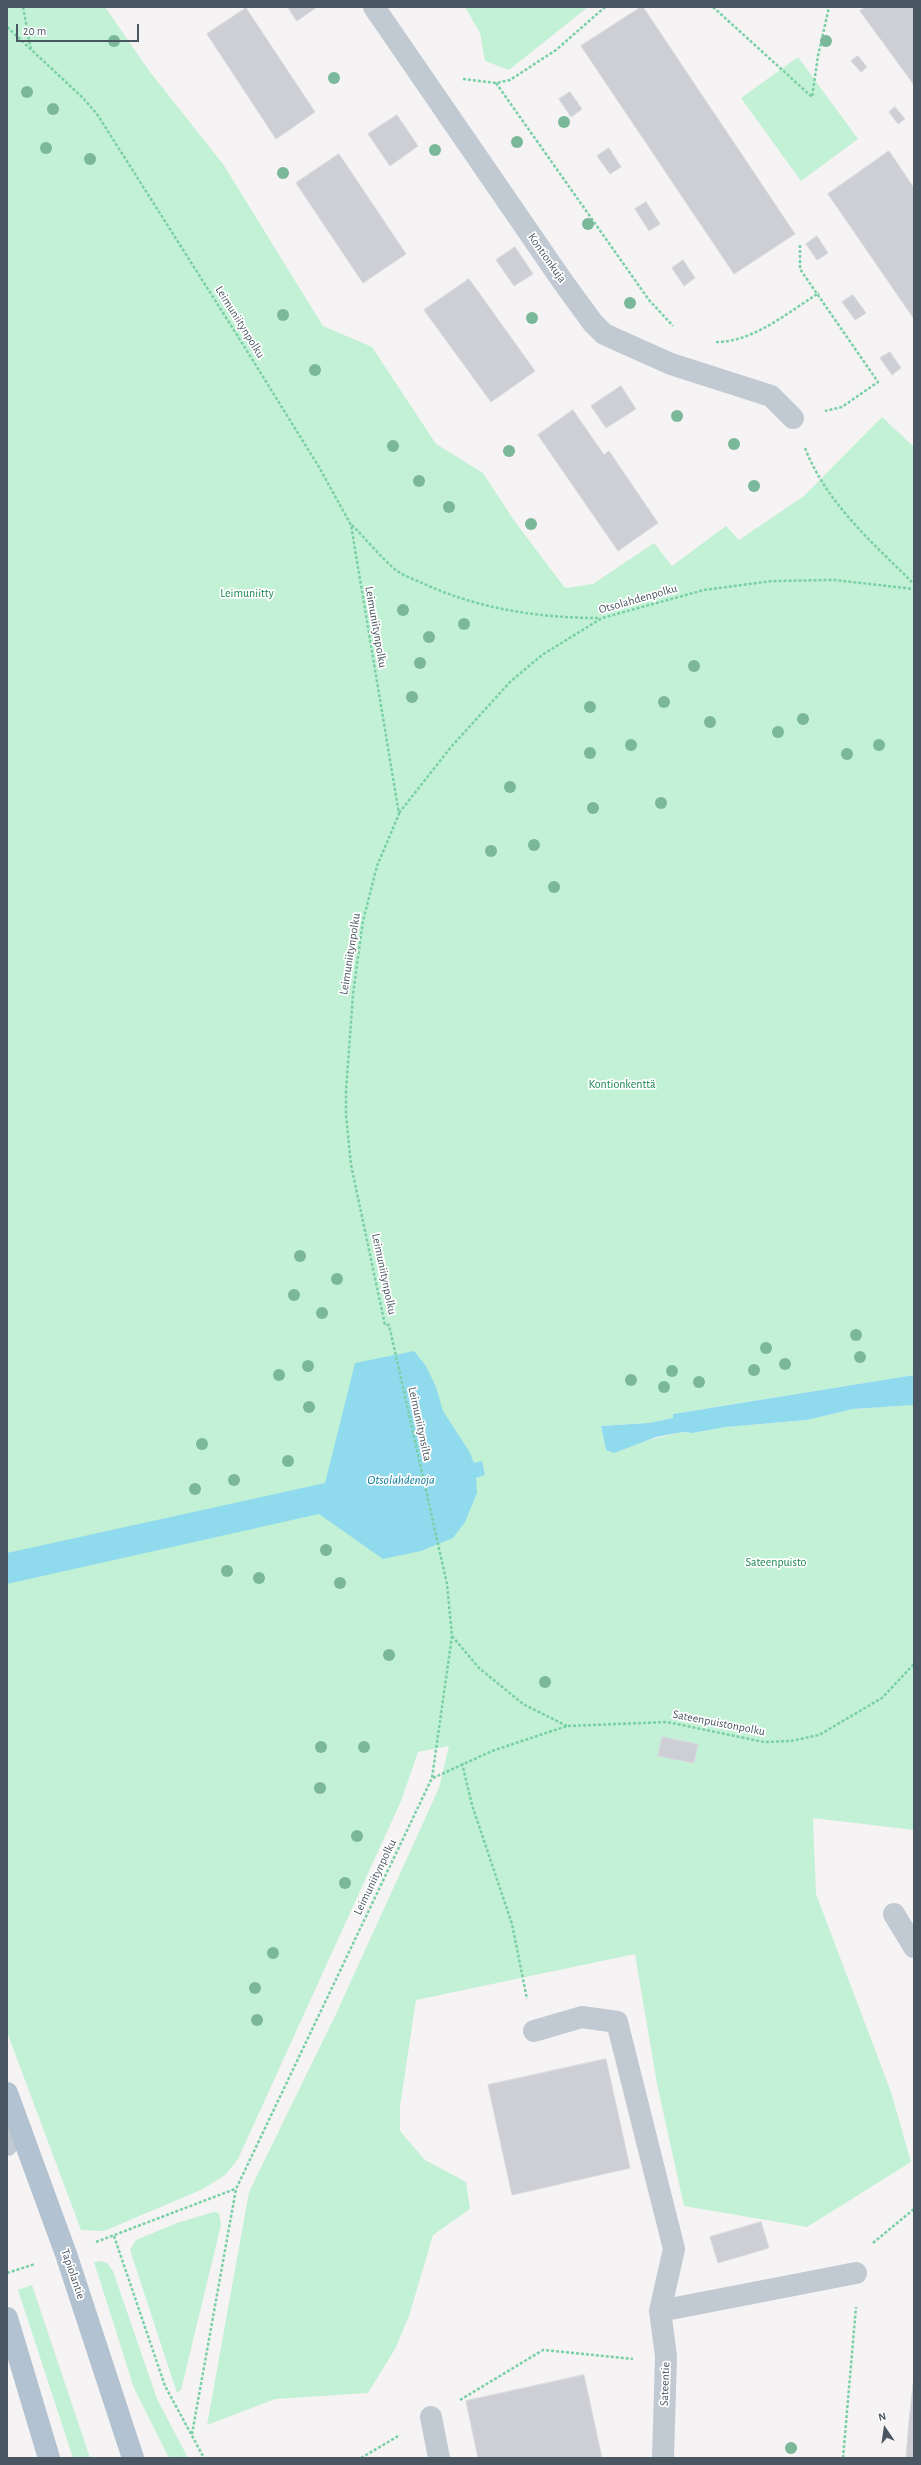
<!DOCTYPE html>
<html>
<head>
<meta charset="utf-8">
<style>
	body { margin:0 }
	#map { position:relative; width:921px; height:2465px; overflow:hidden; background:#f5f3f3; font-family:"Alegreya Sans",sans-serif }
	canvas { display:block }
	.frame { position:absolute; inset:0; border:8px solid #4a5661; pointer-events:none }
	.north { position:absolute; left:865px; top:2409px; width:40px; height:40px; -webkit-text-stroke:3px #fff; paint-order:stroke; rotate:347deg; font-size:11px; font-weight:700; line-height:16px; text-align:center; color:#4a5661 }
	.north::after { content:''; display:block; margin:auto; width:14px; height:18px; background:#4a5661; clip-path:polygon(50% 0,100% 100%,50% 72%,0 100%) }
	.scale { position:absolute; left:16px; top:24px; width:123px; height:18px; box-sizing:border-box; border:2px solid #4a5661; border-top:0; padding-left:5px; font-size:12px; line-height:14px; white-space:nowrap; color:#4a5661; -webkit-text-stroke:3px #fff; paint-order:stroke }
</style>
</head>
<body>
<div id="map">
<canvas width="921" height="2465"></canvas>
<div class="frame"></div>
<div class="north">N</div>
<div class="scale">20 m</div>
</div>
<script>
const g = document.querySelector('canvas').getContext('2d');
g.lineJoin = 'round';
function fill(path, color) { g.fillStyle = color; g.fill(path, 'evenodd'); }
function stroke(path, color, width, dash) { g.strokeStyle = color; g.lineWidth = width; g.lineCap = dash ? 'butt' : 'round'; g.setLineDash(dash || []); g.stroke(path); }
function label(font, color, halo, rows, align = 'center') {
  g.font = font + ' "Alegreya Sans",sans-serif'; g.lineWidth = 3.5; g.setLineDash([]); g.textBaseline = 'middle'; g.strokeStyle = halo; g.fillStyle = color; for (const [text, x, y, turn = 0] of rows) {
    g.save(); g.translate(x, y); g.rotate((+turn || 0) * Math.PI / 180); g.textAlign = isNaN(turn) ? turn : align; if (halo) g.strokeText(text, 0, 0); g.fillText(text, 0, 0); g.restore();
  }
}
const green = new Path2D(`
	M7,7H105L150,72L223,164L323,326L372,347L436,444L483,473L513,519L565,588L593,584L654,543L672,566L726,526L739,540L804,496L882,417L914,447V1375L673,1414V1418L648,1423L601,1426L606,1450L683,1432L692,1433L726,1427L807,1420L853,1409L914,1405V1830L813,1818L816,1894L891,2092L911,2162L807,2227L684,2206L657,2084L635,1954L416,2000L400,2106V2131L425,2160L466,2182L470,2209L433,2235L409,2316L395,2349L368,2393L275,2399L207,2425L249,2192L335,2016L439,1788L449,1746L418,1752L401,1801L238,2159L225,2175L203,2189L104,2231L81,2230L7,2032Z
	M465,7H588L509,70L485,61L480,33Z
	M798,57L858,139L801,181L741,98Z
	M214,2212L219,2213L221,2225L181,2390L177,2393L130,2250L136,2240L177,2223Z
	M100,2261L107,2263L113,2271L157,2399L188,2458H169L134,2388L94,2262Z
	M32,2285L90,2458H73L18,2290Z`);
const water = new Path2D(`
	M414,1351L426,1366L436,1387L443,1411L469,1451L474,1463L482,1461L485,1475L476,1478L477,1493L465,1522L453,1538L421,1551L383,1559L319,1514L7,1584V1553L325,1483L355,1363Z
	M914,1375V1405L853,1409L807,1420L726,1427L692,1433L683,1432L656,1437L614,1453L606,1450L601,1426L648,1423L673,1418V1414Z`);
const building = new Path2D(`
	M288,7H317L297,21Z
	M641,7H643L795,234L734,274L581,46Z
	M866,7H914V85L860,11Z
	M246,8L315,112L276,139L207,34Z
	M858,56L867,67L861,72L851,61Z
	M570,92L582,109L571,117L559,99Z
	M895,107L905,119L898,124L889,112Z
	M397,115L418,146L390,166L368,134Z
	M609,148L621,167L610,174L597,156Z
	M889,151L914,188V319L828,194Z
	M339,154L406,254L363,283L296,183Z
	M646,202L660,224L649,231L635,209Z
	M817,236L828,253L817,260L806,244Z
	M515,247L533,274L514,286L496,260Z
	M683,260L695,278L684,286L672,268Z
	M469,279L535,371L491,402L424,310Z
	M853,295L866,313L855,320L842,302Z
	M890,352L901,368L892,375L880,358Z
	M621,386L636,409L606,428L591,406Z
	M573,410L604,455L609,451L658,523L618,551L538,435Z
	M662,1737L698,1744L694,1763L658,1756Z
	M606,2059L630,2168L512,2195L488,2085Z
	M761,2222L769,2248L718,2263L710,2237Z
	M584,2375L602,2458H478L466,2401Z
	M914,2376V2458H906L909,2421Z`);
const path = new Path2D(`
	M23,7L31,50
	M713,7L812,97L818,56L829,7
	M7,27L83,98L97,114L232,327L319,467L351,525L399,814L377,866L363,921L353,994L346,1091V1115L351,1165L385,1325H389L447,1584L452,1636L432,1778L236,2189L192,2434
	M463,79L496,83L510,80L556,50L605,7
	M496,83L649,300L673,326
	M800,245V269L878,382L842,407L825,411
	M716,342C754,342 788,312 819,293
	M805,448C827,504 873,543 914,584
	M352,525C367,540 381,558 397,571C404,576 414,579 422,583C478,609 539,618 600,618
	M399,813L451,747L510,682L542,655L602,618L704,590L772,581L834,580L914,589
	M452,1636L479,1668L523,1704L567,1726
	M462,1763L472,1805L512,1924L527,1999
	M433,1778L492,1751L567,1726L667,1722L764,1742L791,1741L819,1735L882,1698L914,1664
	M114,2236L165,2386L204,2458
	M96,2242L235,2189
	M873,2243L914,2209
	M7,2273L35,2264
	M460,2400L543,2350L633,2359
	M361,2458L400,2435
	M843,2458L856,2307`);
const minor = new Path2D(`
	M374,7L563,282L593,323L604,334L671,364L771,396L793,418
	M894,1914L914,1947
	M534,2031L582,2017L617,2022L674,2249L660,2311L666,2356L663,2458
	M7,2145L21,2131
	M660,2311L856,2273
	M431,2417L439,2458`);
const major = new Path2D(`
	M7,2093L66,2254L133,2458
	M7,2318L49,2458`);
const trees = [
	[114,41],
	[826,41],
	[334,78],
	[27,92],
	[53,109],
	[564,122],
	[517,142],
	[46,148],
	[435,150],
	[90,159],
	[283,173],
	[588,224],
	[630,303],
	[283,315],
	[532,318],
	[315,370],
	[677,416],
	[734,444],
	[393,446],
	[509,451],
	[419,481],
	[754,486],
	[449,507],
	[531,524],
	[403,610],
	[464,624],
	[429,637],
	[420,663],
	[694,666],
	[412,697],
	[664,702],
	[590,707],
	[803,719],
	[710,722],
	[778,732],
	[631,745],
	[879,745],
	[590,753],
	[847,754],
	[510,787],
	[661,803],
	[593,808],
	[534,845],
	[491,851],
	[554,887],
	[300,1256],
	[337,1279],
	[294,1295],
	[322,1313],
	[856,1335],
	[766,1348],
	[860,1357],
	[785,1364],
	[308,1366],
	[754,1370],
	[672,1371],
	[279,1375],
	[631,1380],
	[699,1382],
	[664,1387],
	[309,1407],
	[202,1444],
	[288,1461],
	[234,1480],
	[195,1489],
	[326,1550],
	[227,1571],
	[259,1578],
	[340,1583],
	[389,1655],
	[545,1682],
	[321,1747],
	[364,1747],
	[320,1788],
	[357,1836],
	[345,1883],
	[273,1953],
	[255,1988],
	[257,2020],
	[791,2448]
];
const streetNames = [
	["Kontionkuja",547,258,55],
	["Leimuniitynpolku",240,322,58],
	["Otsolahdenpolku",638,599,-16],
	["Leimuniitynpolku",376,627,80],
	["Leimuniitynpolku",350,954,-81],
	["Leimuniitynpolku",384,1274,78],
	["Leimuniitynsilta",420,1424,78],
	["Sateenpuistonpolku",719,1723,11],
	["Leimuniitynpolku",375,1877,-64],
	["Tapiolantie",73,2274,71],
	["Sateentie",665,2384,-88]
];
const parkNames = [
	["Leimuniitty",247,593],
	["Kontionkenttä",622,1084],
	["Sateenpuisto",776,1562]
];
const waterNames = [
	["Otsolahdenoja",401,1480]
];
fill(green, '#c3f1d5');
fill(water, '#90daee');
fill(building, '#cdcfd5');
stroke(building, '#d7d9de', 1);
stroke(path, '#7ad0a6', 2.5, [3, 2]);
stroke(minor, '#c1cad2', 22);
stroke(major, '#b3c2d1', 22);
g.fillStyle = '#7bb799';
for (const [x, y] of trees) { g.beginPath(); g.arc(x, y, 6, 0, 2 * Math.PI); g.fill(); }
label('12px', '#4a5661', '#fff', streetNames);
label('12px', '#17864f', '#fff', parkNames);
label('italic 13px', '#0c7c9b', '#fff', waterNames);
</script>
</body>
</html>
